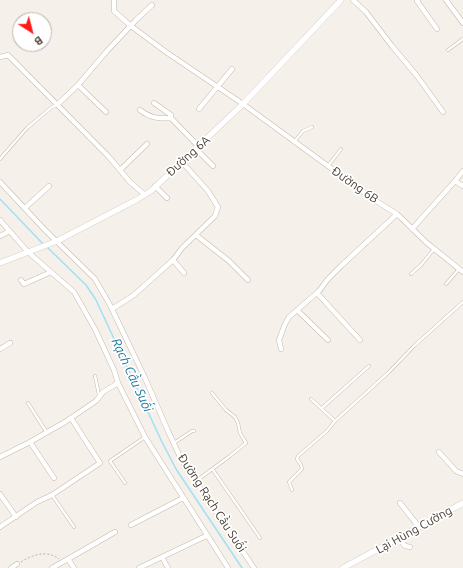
<!DOCTYPE html>
<html>
<head>
<meta charset="utf-8">
<style>
	body { margin:0 }
	#map { position:relative; width:463px; height:568px; overflow:hidden; background:#f5f0e9; font-family:Ubuntu,sans-serif }
	canvas { display:block }
	.north { position:absolute; left:12px; top:12px; width:40px; height:40px; box-sizing:border-box; background:#fff; border:1px solid #b7b3af; border-radius:50%; rotate:144deg; font-size:11px; font-weight:700; line-height:16px; text-align:center; color:#4a4036 }
	.north::after { content:''; display:block; margin:auto; width:14px; height:18px; background:#ff1a16; clip-path:polygon(50% 0,100% 100%,50% 72%,0 100%) }
</style>
</head>
<body>
<div id="map">
<canvas width="463" height="568"></canvas>
<div class="north">B</div>
</div>
<script>
const g = document.querySelector('canvas').getContext('2d');
g.lineJoin = 'round';
function stroke(path, color, width, dash) { g.strokeStyle = color; g.lineWidth = width; g.lineCap = dash ? 'butt' : 'round'; g.setLineDash(dash || []); g.stroke(path); }
function label(font, color, halo, rows, align = 'center') {
  g.font = font + ' Ubuntu,sans-serif'; g.lineWidth = 3.5; g.setLineDash([]); g.textBaseline = 'middle'; g.strokeStyle = halo; g.fillStyle = color; for (const [text, x, y, turn = 0] of rows) {
    g.save(); g.translate(x, y); g.rotate((+turn || 0) * Math.PI / 180); g.textAlign = isNaN(turn) ? turn : align; if (halo) g.strokeText(text, 0, 0); g.fillText(text, 0, 0); g.restore();
  }
}
const stream = new Path2D(`
	M0,199L44,245
	M47,247L86,285L96,300L162,442L176,469L242,568`);
const path = new Path2D(`
	M21,562C33,554 48,550 59,559`);
const service = new Path2D(`
	M448,50L463,39
	M294,142L303,131L312,127
	M0,159L27,128L52,107L57,105
	M328,166L341,149
	M411,274L421,265L434,249
	M446,284L459,269
	M95,376L99,395
	M311,399L335,421
	M28,403L47,433
	M322,408L369,366
	M174,443L192,431H194
	M213,470L260,538
	M196,481L230,456L246,443L240,433L238,423L235,417L226,410L212,393
	M125,483L110,461L145,437
	M292,490L289,482L302,469L301,465L297,459L298,456L327,431L335,421L389,372L414,346L463,302
	M52,495L74,527`);
const minor = new Path2D(`
	M114,0V11L131,26L166,52L243,104L376,201L397,214L427,243L463,272
	M353,0L366,12L392,46L417,76L443,112
	M418,0L417,1L437,29
	M446,0L463,23
	M0,57L8,55L109,157L130,182L145,195
	M154,103L171,115V118L199,147
	M58,104L78,85
	M199,109L232,69
	M140,110C150,118 159,119 171,118
	M106,112L78,85L107,51L136,20L152,5
	M196,149L213,166
	M182,162L208,191L218,207L215,216L182,248L173,260L184,273
	M120,170L147,144
	M455,181L463,171
	M0,182L46,231L95,279L110,305L145,378L168,431L182,461L254,568
	M155,186L167,198
	M25,208L49,186
	M0,220L28,252L74,292L95,329L114,370L118,383L145,437L228,568
	M412,229L455,181L463,186
	M196,235L229,261L248,280
	M0,236L10,231
	M21,280L24,284L51,272
	M317,293L360,340
	M112,309L134,295L173,260
	M297,310L328,340
	M0,349L10,343
	M281,349L279,340L285,324L289,317L319,291L328,279L342,265L397,214
	M30,442L65,422L96,401L103,392L118,383
	M439,452L456,471L463,474
	M0,457L30,442L54,478
	M0,494L16,517
	M400,503L419,527
	M131,525L183,498
	M0,527L37,502L52,495L100,463L71,418
	M398,538L405,546L410,547
	M162,557L168,568
	M11,568L17,564
	M52,568L68,559
	M74,568L68,559L115,532
	M139,568L206,536`);
const tertiary = new Path2D(`
	M0,263L57,241L136,200L151,191L243,104L341,0
	M343,568L463,503`);
const streetNames = [
	["Đường 6A",188,156,-42],
	["Đường 6B",355,185,35],
	["Đường Rạch Cầu Suối",212,503,57],
	["Lại Hùng Cường",414,530,-29]
];
const waterNames = [
	["Rạch Cầu Suối",132,375,65]
];
stroke(stream, '#a1dff6', 1.5);
stroke(service, '#c5b9ad', 3.5);
stroke(minor, '#c5b9ad', 5.5);
stroke(tertiary, '#c5b9ad', 6);
stroke(path, '#c5b09a', 1, [2, 2]);
stroke(service, '#fff', 2.5);
stroke(minor, '#fff', 4.5);
stroke(tertiary, '#fff', 5.5);
label('12px', '#4a4036', '#fff', streetNames);
label('italic 13px', '#21799d', '#fff', waterNames);
</script>
</body>
</html>
